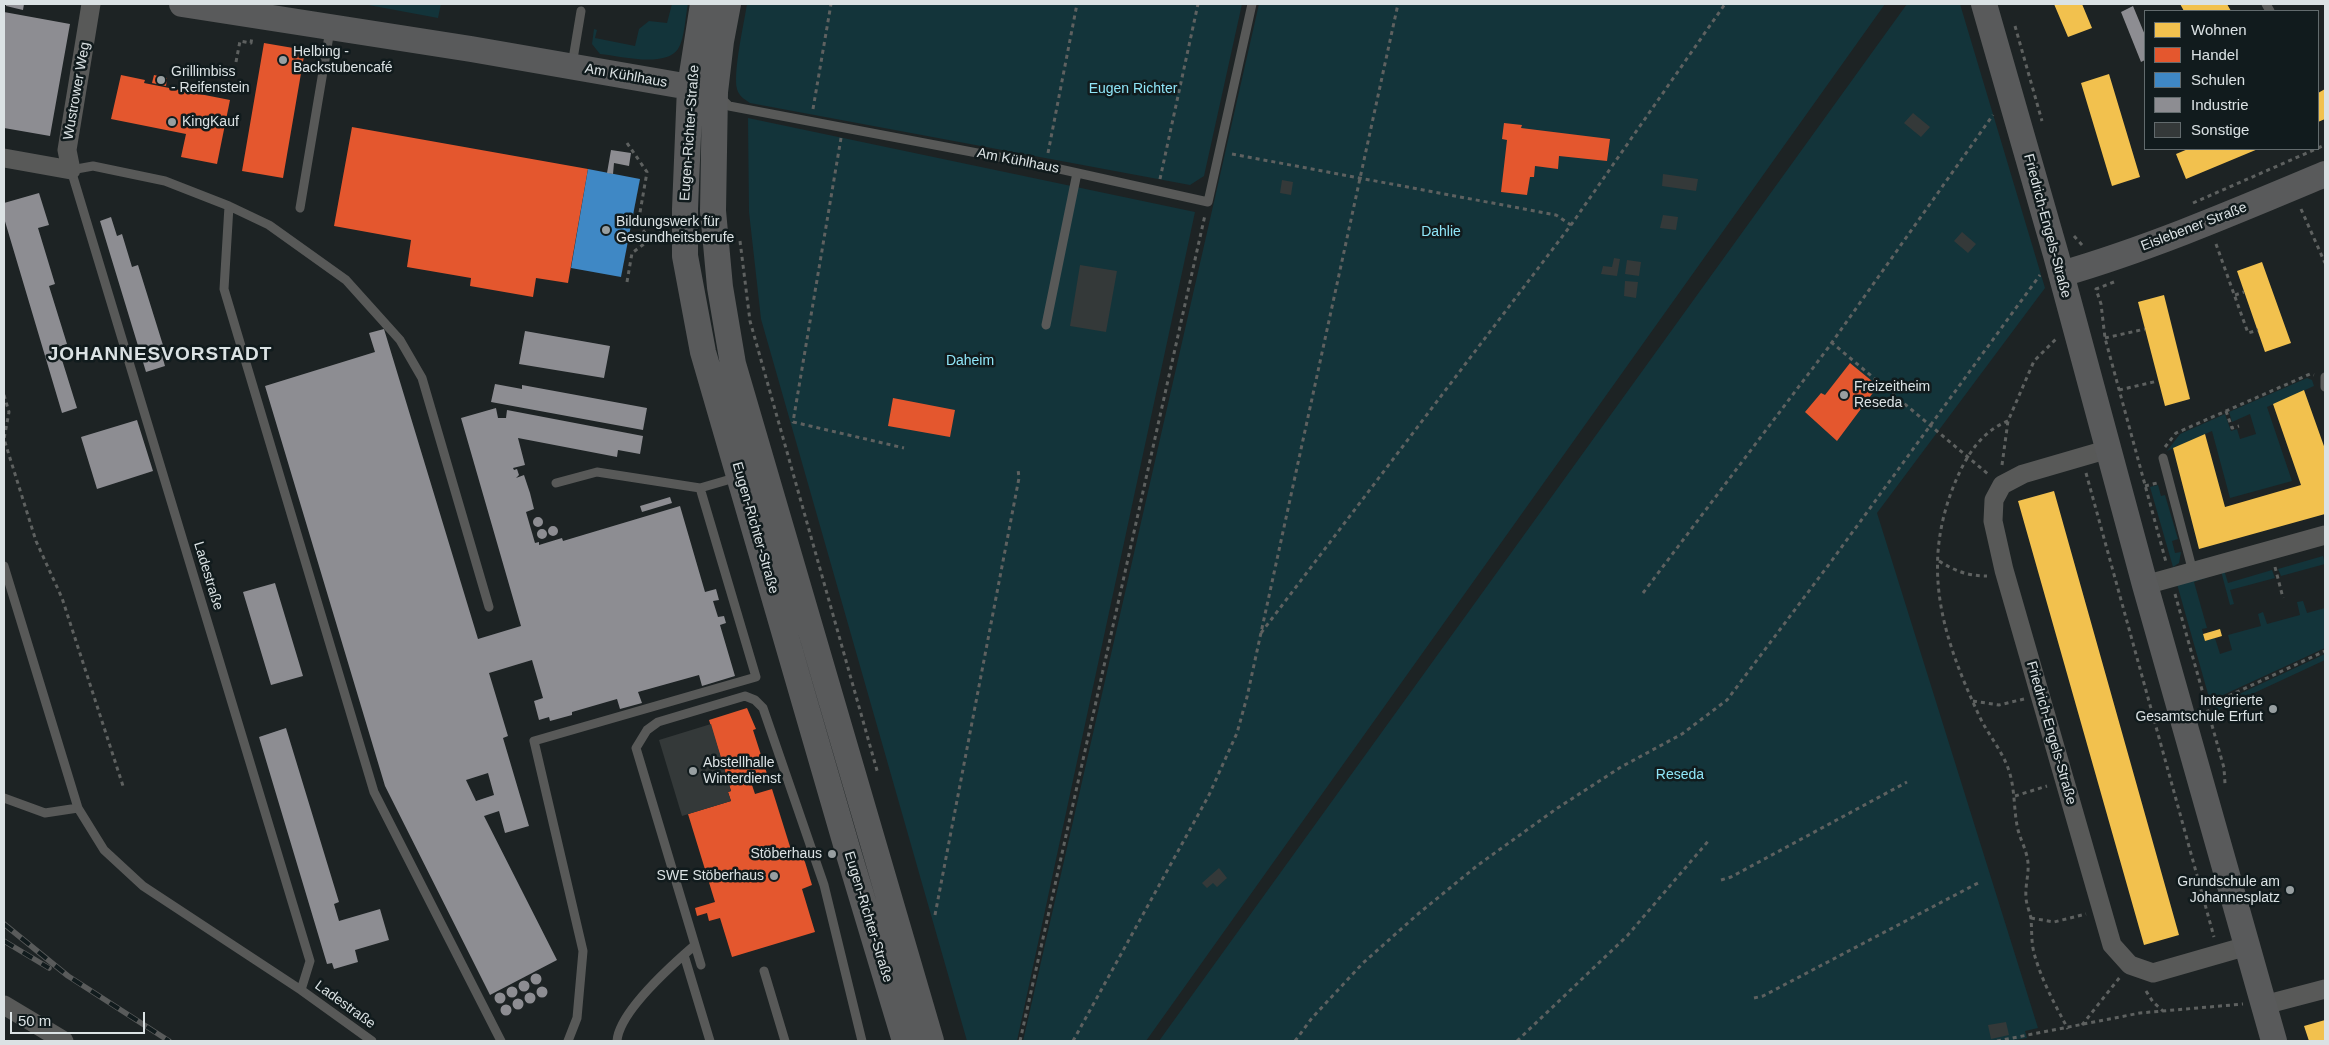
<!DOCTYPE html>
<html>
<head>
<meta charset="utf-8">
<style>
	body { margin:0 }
	#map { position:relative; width:2329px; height:1045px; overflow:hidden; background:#1d2324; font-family:Helvetica,sans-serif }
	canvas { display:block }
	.frame { position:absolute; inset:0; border:5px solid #dbe2e4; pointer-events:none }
	.legend { position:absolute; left:2144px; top:10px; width:175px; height:140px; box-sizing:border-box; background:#111b1d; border:1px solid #626b6d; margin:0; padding:6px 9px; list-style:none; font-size:15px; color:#dbe2e4 }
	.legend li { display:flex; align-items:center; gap:10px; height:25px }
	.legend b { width:25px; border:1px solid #626b6d }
	.scale { position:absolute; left:10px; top:1012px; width:135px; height:22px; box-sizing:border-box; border:2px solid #dbe2e4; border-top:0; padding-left:6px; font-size:15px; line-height:18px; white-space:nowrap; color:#dbe2e4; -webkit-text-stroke:4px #111b1d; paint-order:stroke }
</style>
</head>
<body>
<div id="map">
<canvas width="2329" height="1045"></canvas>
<div class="frame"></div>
<ul class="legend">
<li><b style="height:14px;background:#f2c14e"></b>Wohnen</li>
<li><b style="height:14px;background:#e4572e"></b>Handel</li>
<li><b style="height:14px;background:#3f88c5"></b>Schulen</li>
<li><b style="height:14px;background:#8d8d92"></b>Industrie</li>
<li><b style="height:14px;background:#343939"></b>Sonstige</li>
</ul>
<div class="scale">50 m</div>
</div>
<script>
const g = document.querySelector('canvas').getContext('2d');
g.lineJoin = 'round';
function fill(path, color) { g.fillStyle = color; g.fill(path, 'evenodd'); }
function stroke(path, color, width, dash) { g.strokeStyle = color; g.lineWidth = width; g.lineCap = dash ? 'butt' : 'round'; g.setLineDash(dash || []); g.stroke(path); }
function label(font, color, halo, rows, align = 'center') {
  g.font = font + ' Helvetica,sans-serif'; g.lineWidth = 5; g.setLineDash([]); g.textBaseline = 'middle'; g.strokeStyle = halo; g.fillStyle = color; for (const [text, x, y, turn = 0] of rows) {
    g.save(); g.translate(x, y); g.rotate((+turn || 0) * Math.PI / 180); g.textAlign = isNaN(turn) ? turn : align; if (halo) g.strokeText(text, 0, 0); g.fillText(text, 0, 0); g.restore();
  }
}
const green = new Path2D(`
	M363,4H441L438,18Z
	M672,4H688C685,17 685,38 678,49C665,68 620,56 600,54L592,44L594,29L597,30L595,38L635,46L639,29L649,21L667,23Z
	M747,4H1242L1204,176L1190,185L750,103C744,99 739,96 737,89C733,72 744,23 747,4Z
	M1259,4H1885L1146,1041H1023Z
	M1907,4H1960L2045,288L1877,513L2038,1028L2025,1031L2027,1038L2010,1041H1159Z
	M748,118L1195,212L1017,1041H967L761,319L749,212Z
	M2307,378L2312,380L2314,386L2267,407L2292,481L2230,498L2212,431L2167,451L2180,434L2225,414L2231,431L2237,429L2240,439L2256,434L2250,414L2232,422L2229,412Z
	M2158,485L2161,496L2165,495L2178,539L2172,541L2175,553L2181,552L2179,563L2173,567L2150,487Z
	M2323,556L2325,564L2281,576L2278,569Z
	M2224,570L2228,583L2272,570L2275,578L2230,590L2234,604L2230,605L2221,571Z
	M2206,575V578L2194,582L2207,628L2202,629L2205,641L2215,638L2220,654L2232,650L2228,635L2261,626L2258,614L2263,612L2267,624L2300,615L2297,602L2303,601L2307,613L2325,608V648L2210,701L2177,584Z
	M2325,654V660L2224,707L2217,711L2219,717L2214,716L2212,709L2236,698L2237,695Z`);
const homes = new Path2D(`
	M2054,4H2082L2092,28L2068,37Z
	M2180,4H2227L2231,11H2184Z
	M2109,74L2140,177L2112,186L2081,83Z
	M2325,89V119L2318,122V93Z
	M2188,149H2258L2186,179L2176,154Z
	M2262,262L2291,343L2265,352L2237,271Z
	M2164,295L2190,399L2165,406L2138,302Z
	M2304,390L2325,449V514L2199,549L2173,448L2205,434L2225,507L2301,485L2273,404Z
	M2054,491L2179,935L2144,945L2018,501Z
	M2220,629L2222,636L2205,641L2203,634Z
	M2325,1020V1041H2309L2304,1026Z`);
const shops = new Path2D(`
	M264,43L305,50L283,178L242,171Z
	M121,75L145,80L144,83L230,100L217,164L181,157L186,134L111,119Z
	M154,75L167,78L166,86L152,83Z
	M1504,123L1522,125L1521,128L1610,139L1607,161L1559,156L1558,169L1535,166L1534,177H1530L1527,195L1501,192L1507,140L1502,139Z
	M352,127L588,169L568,283L536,278L533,297L470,286L471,278L407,267L411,240L334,226Z
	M1850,363L1878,386L1837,441L1805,412L1821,393L1825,395Z
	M893,398L955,410L950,437L888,426Z
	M747,708L756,729L753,730L769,780L752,785L755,794L772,789L792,853L799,851L805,862L812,885L802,889L815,932L732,957L720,918L709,921L707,913L697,916L695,908L715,902L688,814L731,801L728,792L731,791L709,720Z`);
const schools = new Path2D(`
	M588,169L640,179L621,277L571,268Z`);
const industry = new Path2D(`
	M6,4H24L23,10L6,6Z
	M2133,6L2145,35V60L2141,62L2121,12Z
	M4,12L70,24L50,136L4,128Z
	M611,150L631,153L629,166L614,163L613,174L607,173Z
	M39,193L49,225L38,228L55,284L49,286L67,344L58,347L77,408L62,413L4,218V203Z
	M111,217L117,236L122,234L132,267L138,265L167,358L163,359L165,366L146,372L100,221Z
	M384,329L478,639L521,626L461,418L496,408L498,418H506L507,410L643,436L640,454L618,450L617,457L518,438L525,465L513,468L514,470L517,469L519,475L516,478L524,475L530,493L534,509L526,512L535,543L539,542V545L562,538L563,541L680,506L705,592L716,589L719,600L713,601L718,617L724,616L726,623L720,625L735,676L702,686L699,675L638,692L642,703L620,709L617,699L572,712V715L550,721L549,717L539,720L534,701L543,698L532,660L489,673L508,736L503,738L529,826L505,833L499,811L484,816L557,960L490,995L385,786L265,386L375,352L369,333ZM488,773L494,795L476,801L466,780Z
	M525,331L610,346L604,378L519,364Z
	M495,384L522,389V385L647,408L643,430L491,402Z
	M137,420L153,471L97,489L81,437Z
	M670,497L672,503L642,512L640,506Z
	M533 522a5 5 0 1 1 10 0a5 5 0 1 1-10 0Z
	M548 531a5 5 0 1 1 10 0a5 5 0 1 1-10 0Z
	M537 534a5 5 0 1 1 10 0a5 5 0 1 1-10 0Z
	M275,583L303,676L271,685L243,592Z
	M286,728L339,902L334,904L339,921L380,909L389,940L355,950L358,962L334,969L332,963L327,964L259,737Z
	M530.5 979a5.5 5.5 0 1 1 11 0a5.5 5.5 0 1 1-11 0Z
	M518.5 986a5.5 5.5 0 1 1 11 0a5.5 5.5 0 1 1-11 0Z
	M536.5 992a5.5 5.5 0 1 1 11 0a5.5 5.5 0 1 1-11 0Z
	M506.5 992a5.5 5.5 0 1 1 11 0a5.5 5.5 0 1 1-11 0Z
	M494.5 998a5.5 5.5 0 1 1 11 0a5.5 5.5 0 1 1-11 0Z
	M524.5 998a5.5 5.5 0 1 1 11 0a5.5 5.5 0 1 1-11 0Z
	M512.5 1004a5.5 5.5 0 1 1 11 0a5.5 5.5 0 1 1-11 0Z
	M500.5 1010a5.5 5.5 0 1 1 11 0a5.5 5.5 0 1 1-11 0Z`);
const building = new Path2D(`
	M1913,113L1930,127L1921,137L1904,123Z
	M1663,174L1698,179L1696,191L1662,186Z
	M1282,180L1293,182L1291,195L1280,193Z
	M1663,215L1678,217L1676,230L1660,228Z
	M1962,232L1976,244L1968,253L1954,241Z
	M1614,258L1620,259L1617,276L1601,274L1603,266L1612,267Z
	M1627,260L1641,262L1639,276L1625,274Z
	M1080,265L1117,271L1106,332L1070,326Z
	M1625,281L1638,282L1636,298L1624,296Z
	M711,724L731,791L728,792L731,801L682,816L659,740Z
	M1219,868L1227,878L1217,887L1213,883L1207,888L1202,883Z
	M2006,1022L2009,1035L1991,1039L1988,1025Z`);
const path = new Path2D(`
	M2015,26L2042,121
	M236,62L240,41L251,43L252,37
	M813,109L831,4
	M841,138L793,422L904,448
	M627,143L647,172L638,224L650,239L665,242
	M2318,148L2325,145
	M1048,153L1077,4
	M1232,154L1556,215L1571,225
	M1160,179L1198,4
	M2193,203L2316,149
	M2301,209L2325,263
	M2074,236L2083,246
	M740,241L750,321L878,774
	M2216,244L2248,333L2258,330
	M627,282L632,253L664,229
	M2114,282L2096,289L2101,304L2105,338L2166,562
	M2235,295L2244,292
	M2105,338L2145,329
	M1831,342L1988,474
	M2119,390L2158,381
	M4,395L9,412L4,439L36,541L62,598L123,786
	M2226,411L2232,428L2239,426
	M2008,421C1980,432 1965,458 1954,485C1921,567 1942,635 1977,711C1987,735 2005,752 2011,778C2015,795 2014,813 2018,830C2021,841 2027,851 2028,863C2029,874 2025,886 2026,897C2026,904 2030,912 2031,919C2032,930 2031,941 2034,953C2041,979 2055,1005 2068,1029
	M2165,447L2176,433L2310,374L2314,375
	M2002,465L2008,421L2034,361L2057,338
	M2086,473L2214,937
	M2145,486L2157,483
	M1939,561C1955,571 1968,576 1987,576
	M2275,567L2283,598
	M1643,593L1828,348L1993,115
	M2175,594L2224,768L2225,784
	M1261,633L1571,225L1725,4
	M1973,701L1999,705L2024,699
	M2207,706L2325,651
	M2015,796L2047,786
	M1721,880L1731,877L1907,782
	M935,915L1019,478L1018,469
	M2031,918L2054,922L2086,914
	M2146,991L2153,1002L2163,1011
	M1754,998L1763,996L1978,883
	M2082,1025L2120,977
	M1020,1041L1205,215
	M1073,1041L1209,795L1237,733L1247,697L1398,4
	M1295,1041L1312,1018L1363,963L1418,914L1478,865L1556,809L1621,767L1682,734L1727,700L1830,563L2040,275
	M1517,1041L1627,936L1710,839
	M1997,1041L2140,1013L2243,1004`);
const lane = new Path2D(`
	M2266,4L2270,11
	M572,65L581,11
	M720,97L729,106L1046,166L1208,202L1252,4
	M229,206L224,289L374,792L501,1041
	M300,208L330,30
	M1046,325L1077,173
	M2325,377V387
	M2163,458L2193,572
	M556,483L597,472L700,488
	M4,566L78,808L104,850L143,886L301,990L372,1041
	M4,798L45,813L78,808
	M684,955L710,1041
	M701,965L636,748L647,730L658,722L745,696L755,700L763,708L824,885L862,1041
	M764,971L785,1041
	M301,990L310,961L71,170L93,166L165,181L229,206L269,225L346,280L400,340L422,378L489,607
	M568,1041L577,1018L583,951L534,741L756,677L700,488L738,477
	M617,1041C619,1012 673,964 695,945`);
const street = new Path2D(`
	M4,158L71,170L67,150L91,4
	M2109,449L2023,474L2002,485L1994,500L1993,521L2004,570L2112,945L2130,965L2153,973L2247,946
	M2145,585L2325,535
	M4,1005L64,1041
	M2264,1005L2325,989`);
const secondary = new Path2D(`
	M182,4L471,49L707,90
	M703,4L690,87L685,209V256L703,352L847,848L905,1041
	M728,4L721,41L715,92L713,211L720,287L733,364L931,1041
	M1984,4L2056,255L2145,585L2274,1041
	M2061,274C2151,248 2239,210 2325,174`);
const rail = new Path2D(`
	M4,924L68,976L169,1041
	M4,941L49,968`);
const markers = [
	[283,60,5,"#989fa1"],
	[161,80,5,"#989fa1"],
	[172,122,5,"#989fa1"],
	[606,230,5,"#989fa1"],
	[1844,395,5,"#989fa1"],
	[2273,709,5,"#989fa1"],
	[693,771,5,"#989fa1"],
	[832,854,5,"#989fa1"],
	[774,876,5,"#989fa1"],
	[2290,890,5,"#989fa1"]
];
const poiNames = [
	["Helbing -",293,52],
	["Backstubencafé",293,68],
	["Grillimbiss",171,72],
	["- Reifenstein",171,88],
	["KingKauf",182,122],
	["Bildungswerk für",616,222],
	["Gesundheitsberufe",616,238],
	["Freizeitheim",1854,387],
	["Reseda",1854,403],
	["Integrierte",2263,701,"right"],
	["Gesamtschule Erfurt",2263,717,"right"],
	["Abstellhalle",703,763],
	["Winterdienst",703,779],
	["Stöberhaus",822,854,"right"],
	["SWE Stöberhaus",764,876,"right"],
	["Grundschule am",2280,882,"right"],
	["Johannesplatz",2280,898,"right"]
];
const streetNames = [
	["Am Kühlhaus",626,76,10],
	["Wustrower Weg",77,91,-80],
	["Eugen-Richter-Straße",690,133,-86],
	["Am Kühlhaus",1018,161,11],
	["Friedrich-Engels-Straße",2047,226,75],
	["Eislebener Straße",2194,227,-21],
	["Eugen-Richter-Straße",755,528,74],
	["Ladestraße",208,576,73],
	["Friedrich-Engels-Straße",2051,733,74],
	["Eugen-Richter-Straße",868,917,73],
	["Ladestraße",345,1005,36]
];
const parkNames = [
	["Eugen Richter",1133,89],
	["Dahlie",1441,232],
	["Daheim",970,361],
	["Reseda",1680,775]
];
const districtNames = [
	["JOHANNESVORSTADT",160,355]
];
fill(green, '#13343a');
fill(homes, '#f2c14e');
fill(shops, '#e4572e');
fill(schools, '#3f88c5');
fill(industry, '#8d8d92');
fill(building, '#343939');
stroke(path, '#5e6160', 3, [4, 4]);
stroke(lane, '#585958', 9);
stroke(street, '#585958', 19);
stroke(secondary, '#595a5b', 26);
stroke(rail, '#595b5b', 5.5);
stroke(rail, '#111b1d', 4, [11]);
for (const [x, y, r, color] of markers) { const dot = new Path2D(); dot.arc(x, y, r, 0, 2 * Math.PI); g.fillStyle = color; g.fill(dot); stroke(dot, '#111b1d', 2); }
label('14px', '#dbe2e4', '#111b1d', poiNames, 'left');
label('14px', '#dbe2e4', '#111b1d', streetNames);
label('14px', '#8fe5f7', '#111b1d', parkNames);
g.letterSpacing = '1px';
label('bold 19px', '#dbe2e4', '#111b1d', districtNames);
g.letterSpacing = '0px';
</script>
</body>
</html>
